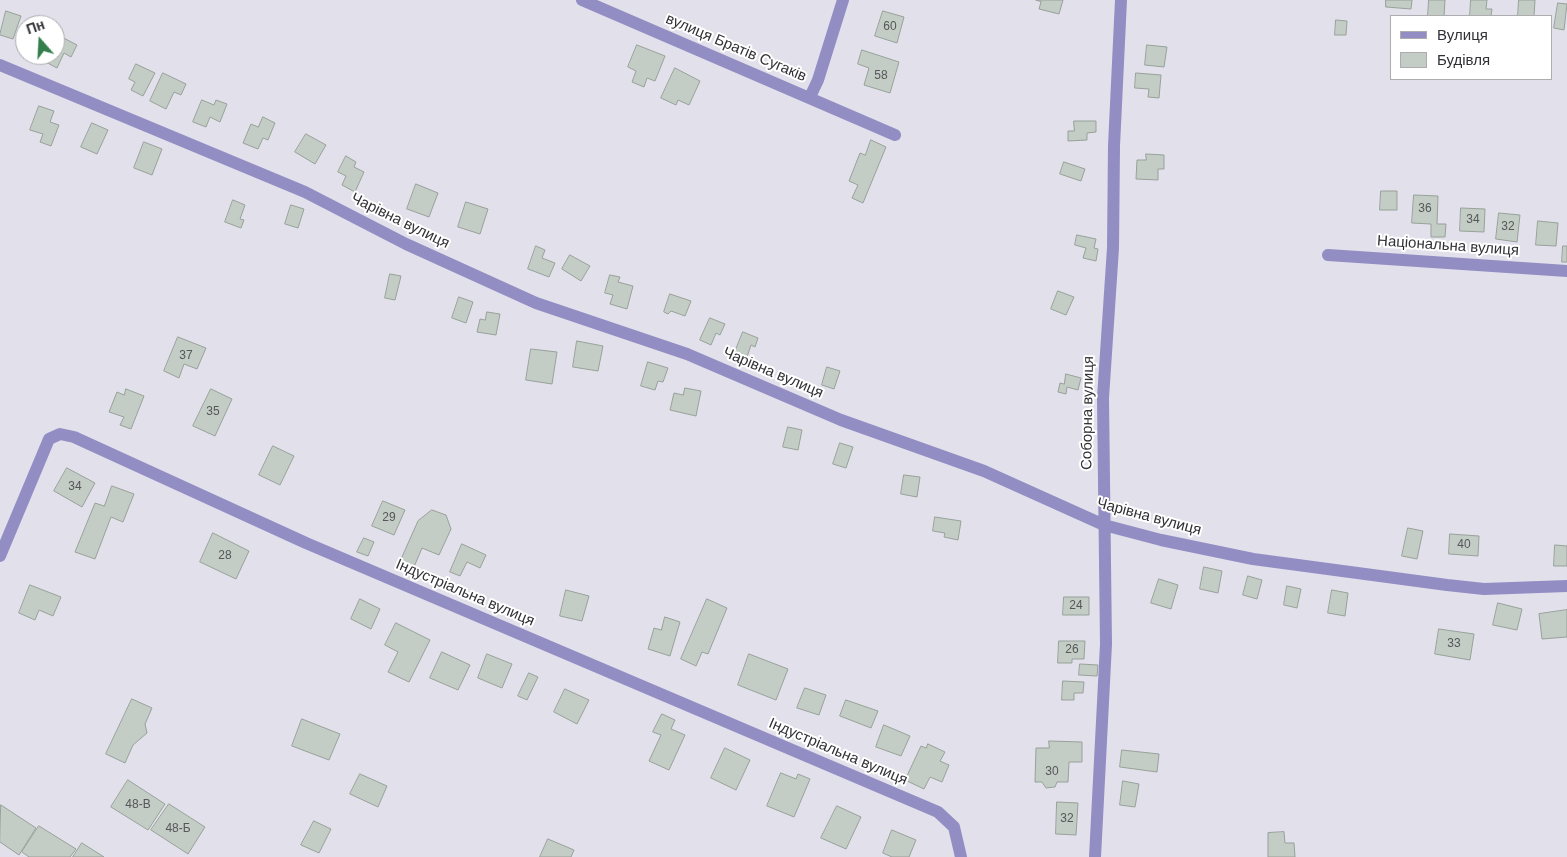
<!DOCTYPE html>
<html>
<head>
<meta charset="utf-8">
<style>
	body { margin:0 }
	#map { position:relative; width:1567px; height:857px; overflow:hidden; background:#e1e0eb; font-family:Arial,sans-serif }
	canvas { display:block }
	.legend { position:absolute; left:1390px; top:15px; width:162px; height:65px; box-sizing:border-box; background:#fff; border:1px solid #adacae; margin:0; padding:6px 9px; list-style:none; font-size:15px; color:#313035 }
	.legend li { display:flex; align-items:center; gap:10px; height:25px }
	.legend b { width:25px; border:1px solid #adacae }
	.north { position:absolute; left:15px; top:15px; width:50px; height:50px; box-sizing:border-box; background:#fff; border:1px solid #adacae; border-radius:50%; rotate:341deg; font-size:14px; font-weight:700; line-height:20px; text-align:center; color:#313035 }
	.north::after { content:''; display:block; margin:auto; width:18px; height:22px; background:#347e4c; clip-path:polygon(50% 0,100% 100%,50% 72%,0 100%) }
</style>
</head>
<body>
<div id="map">
<canvas width="1567" height="857"></canvas>
<ul class="legend">
<li><b style="height:6px;background:#928dc3"></b>Вулиця</li>
<li><b style="height:14px;background:#c3ccc5"></b>Будівля</li>
</ul>
<div class="north">Пн</div>
</div>
<script>
const g = document.querySelector('canvas').getContext('2d');
g.lineJoin = 'round';
function fill(path, color) { g.fillStyle = color; g.fill(path, 'evenodd'); }
function stroke(path, color, width, dash) { g.strokeStyle = color; g.lineWidth = width; g.lineCap = dash ? 'butt' : 'round'; g.setLineDash(dash || []); g.stroke(path); }
function label(font, color, halo, rows, align = 'center') {
  g.font = font + ' Arial,sans-serif'; g.lineWidth = 4; g.setLineDash([]); g.textBaseline = 'middle'; g.strokeStyle = halo; g.fillStyle = color; for (const [text, x, y, turn = 0] of rows) {
    g.save(); g.translate(x, y); g.rotate((+turn || 0) * Math.PI / 180); g.textAlign = isNaN(turn) ? turn : align; if (halo) g.strokeText(text, 0, 0); g.fillText(text, 0, 0); g.restore();
  }
}
const building = new Path2D(`
	M1036,0H1063L1059,14L1039,9L1041,2Z
	M1386,0H1412L1411,9L1386,7Z
	M1429,0H1445L1444,16H1428Z
	M1471,0H1487L1486,9H1492L1491,16H1470Z
	M1519,0H1535L1534,16H1518Z
	M1558,3L1567,4L1564,30L1554,28Z
	M6,11L21,16L13,39L0,35Z
	M883,11L904,17L897,43L875,36Z
	M1336,20L1347,21L1346,35H1335Z
	M56,34L77,45L71,57L64,53L57,68L42,60L45,55H55Z
	M637,45L665,56L655,81L647,78L644,87L632,82L636,71L628,67Z
	M1147,45L1167,47L1164,67L1145,65Z
	M862,50L899,62L890,93L864,85L869,68L858,64Z
	M136,64L155,73L143,96L131,90L135,82L129,79Z
	M675,68L700,81L689,105L678,100L676,105L661,98Z
	M163,73L186,84L181,95L174,92L166,109L150,101Z
	M1136,73L1161,75L1159,98L1148,97L1149,89L1135,88Z
	M202,100L214,105L216,100L227,104L220,122L210,117L206,127L193,122Z
	M39,106L54,111L50,122L59,125L51,146L40,142L43,134L30,130Z
	M263,117L275,123L268,140L263,138L258,149L243,143L251,124L258,127Z
	M1074,121H1096V132L1087,133V140L1068,141V131H1074Z
	M92,123L108,130L97,154L81,147Z
	M306,134L326,145L315,164L295,152Z
	M871,140L886,147L863,203L852,198L858,185L849,181L860,153L865,155Z
	M144,142L162,149L152,175L134,168Z
	M1146,154L1164,155V169H1158V180L1136,179L1137,160H1146Z
	M346,156L356,162L354,167L364,172L355,192L342,185L346,176L338,172Z
	M1064,162L1085,169L1081,181L1060,174Z
	M416,184L438,193L429,217L407,209Z
	M1381,191H1397V210H1380Z
	M1414,195L1438,196L1437,224H1446L1445,237H1431V224L1412,223Z
	M233,200L245,205L240,219L244,220L241,228L225,222Z
	M466,202L488,209L480,234L458,227Z
	M291,205L304,209L298,228L285,224Z
	M1461,208L1485,209L1484,232L1460,231Z
	M1499,213L1520,215L1517,242L1496,239Z
	M1538,221L1558,223L1556,246L1536,245Z
	M1077,235L1096,239L1094,248L1098,249L1096,261L1083,258L1086,248L1075,245Z
	M536,246L545,250L542,258L555,263L549,277L528,269Z
	M1563,246H1567V262H1562Z
	M570,255L590,266L581,281L562,269Z
	M390,274L401,276L395,300L385,298Z
	M610,275L620,277L618,282L633,286L627,309L610,304L613,295L605,293Z
	M1058,291L1074,297L1066,315L1051,309Z
	M670,294L691,301L685,316L671,311L668,314L664,312Z
	M459,297L473,302L466,323L452,318Z
	M487,312L500,314L496,335L477,332L480,319L485,320Z
	M710,318L725,324L720,335L716,333L711,345L700,340Z
	M743,332L758,338L755,347L751,345L747,357L735,352Z
	M178,337L206,348L197,369L184,364L179,378L164,371Z
	M577,341L603,346L598,371L573,367Z
	M531,349L557,352L552,384L526,380Z
	M648,362L668,368L663,382L658,381L655,390L641,386Z
	M827,367L840,371L834,389L822,385Z
	M1066,374L1081,378L1078,390L1067,387L1066,394L1058,392L1060,383L1064,384Z
	M685,388L701,391L696,416L670,410L674,393L683,395Z
	M126,389L144,396L131,429L120,425L124,417L109,412L117,392L124,395Z
	M211,389L232,399L215,436L193,426Z
	M788,427L802,430L798,450L783,447Z
	M840,443L853,447L846,468L833,464Z
	M273,446L294,456L280,485L259,475Z
	M67,468L95,483L82,507L54,491Z
	M904,475L920,477L917,497L901,494Z
	M112,486L134,494L123,522L111,517L95,559L75,552L95,503L104,506Z
	M383,501L405,510L394,535L372,526Z
	M432,510L446,515L451,529L439,555L422,548L411,574L397,568L418,521Z
	M935,517L961,521L958,540L944,537L945,533L933,531Z
	M1408,528L1423,531L1417,559L1402,556Z
	M213,533L249,551L236,579L200,562Z
	M1450,534L1479,536L1478,556L1449,554Z
	M364,538L374,542L368,556L357,552Z
	M462,544L486,555L480,568L467,562L460,576L450,572Z
	M1555,545L1567,546V566H1554Z
	M1204,567L1222,571L1218,593L1200,589Z
	M1248,576L1262,580L1257,599L1243,595Z
	M1159,579L1178,585L1171,609L1151,603Z
	M30,585L61,597L53,616L39,610L35,620L19,613Z
	M1287,586L1301,589L1297,608L1284,605Z
	M566,590L589,596L582,621L560,616Z
	M1332,590L1348,593L1345,616L1328,613Z
	M1064,597H1089V615H1063Z
	M360,599L380,609L371,629L351,619Z
	M707,599L727,608L708,654L702,652L696,666L681,659Z
	M1498,603L1522,609L1517,630L1493,625Z
	M1567,610V637L1542,639L1539,614Z
	M665,617L680,622L670,656L648,649L654,628L661,630Z
	M396,623L430,640L409,682L388,672L398,652L385,645Z
	M1439,629L1474,634L1470,660L1435,654Z
	M1059,641H1085L1084,659H1072V663H1058Z
	M442,652L470,665L458,690L430,678Z
	M487,654L512,664L502,688L478,678Z
	M749,654L788,669L776,700L738,685Z
	M1080,664L1098,665L1097,676L1079,675Z
	M529,673L538,677L527,700L518,696Z
	M1063,681L1084,682L1083,693H1074V700H1062Z
	M805,688L826,695L819,715L797,708Z
	M565,689L589,700L577,724L554,712Z
	M132,699L152,708L145,724L147,733L133,745L125,763L106,754Z
	M846,700L878,711L871,728L840,716Z
	M662,714L675,720L671,729L685,735L669,770L649,761L661,735L653,732Z
	M302,719L340,734L329,760L292,746Z
	M884,725L910,736L901,756L876,747Z
	M1049,741L1082,742V762H1069L1068,782H1057L1055,787L1046,788L1042,782H1035L1036,748H1049Z
	M928,744L945,752L940,761L949,765L942,782L930,777L924,789L905,780L921,746L926,748Z
	M725,748L750,760L736,790L711,778Z
	M1122,750L1159,754L1157,772L1120,767Z
	M781,773L796,779L798,774L810,779L794,817L767,806Z
	M360,774L387,786L378,807L350,794Z
	M128,780L165,804L148,830L111,807Z
	M1123,781L1139,784L1135,807L1120,805Z
	M1057,802L1078,803L1076,835L1056,834Z
	M169,804L205,827L188,854L151,830Z
	M1,805L36,828L19,855L0,842Z
	M837,806L861,817L846,849L821,838Z
	M314,821L331,829L319,853L301,845Z
	M39,826L76,849L70,857H29L22,852Z
	M892,830L916,840L909,857H892L883,853Z
	M1284,832L1285,843H1294L1295,857H1268V833Z
	M548,839L574,850L571,857H540Z
	M82,843L104,857H73Z`);
const street = new Path2D(`
	M582,0L895,135
	M0,65L305,192L406,244L536,303L687,354L841,420L984,471L1104,525L1161,540L1253,559L1447,585L1484,589L1567,586
	M810,97L818,80L843,0
	M1328,255L1567,271
	M0,556L49,439L60,434L74,437L306,543L938,812L954,827L961,857
	M1095,857L1106,644L1103,398L1113,248L1114,146L1121,0`);
const numberNames = [
	["60",890,27],
	["58",881,76],
	["36",1425,209],
	["34",1473,220],
	["32",1508,227],
	["37",186,356],
	["35",213,412],
	["34",75,487],
	["29",389,518],
	["40",1464,545],
	["28",225,556],
	["24",1076,606],
	["33",1454,644],
	["26",1072,650],
	["30",1052,772],
	["48-В",138,805],
	["32",1067,819],
	["48-Б",178,829]
];
const streetNames = [
	["вулиця Братів Сугаків",736,48,23],
	["Чарівна вулиця",400,221,26],
	["Національна вулиця",1448,246,4],
	["Чарівна вулиця",773,373,23],
	["Соборна вулиця",1088,413,-89],
	["Чарівна вулиця",1149,517,15],
	["Індустріальна вулиця",465,593,23],
	["Індустріальна вулиця",838,752,23]
];
fill(building, '#c3ccc5');
stroke(building, '#98a199', 1);
stroke(street, '#928dc3', 12);
label('12px', '#565759', null, numberNames);
label('15px', '#313035', '#fff', streetNames);
</script>
</body>
</html>
